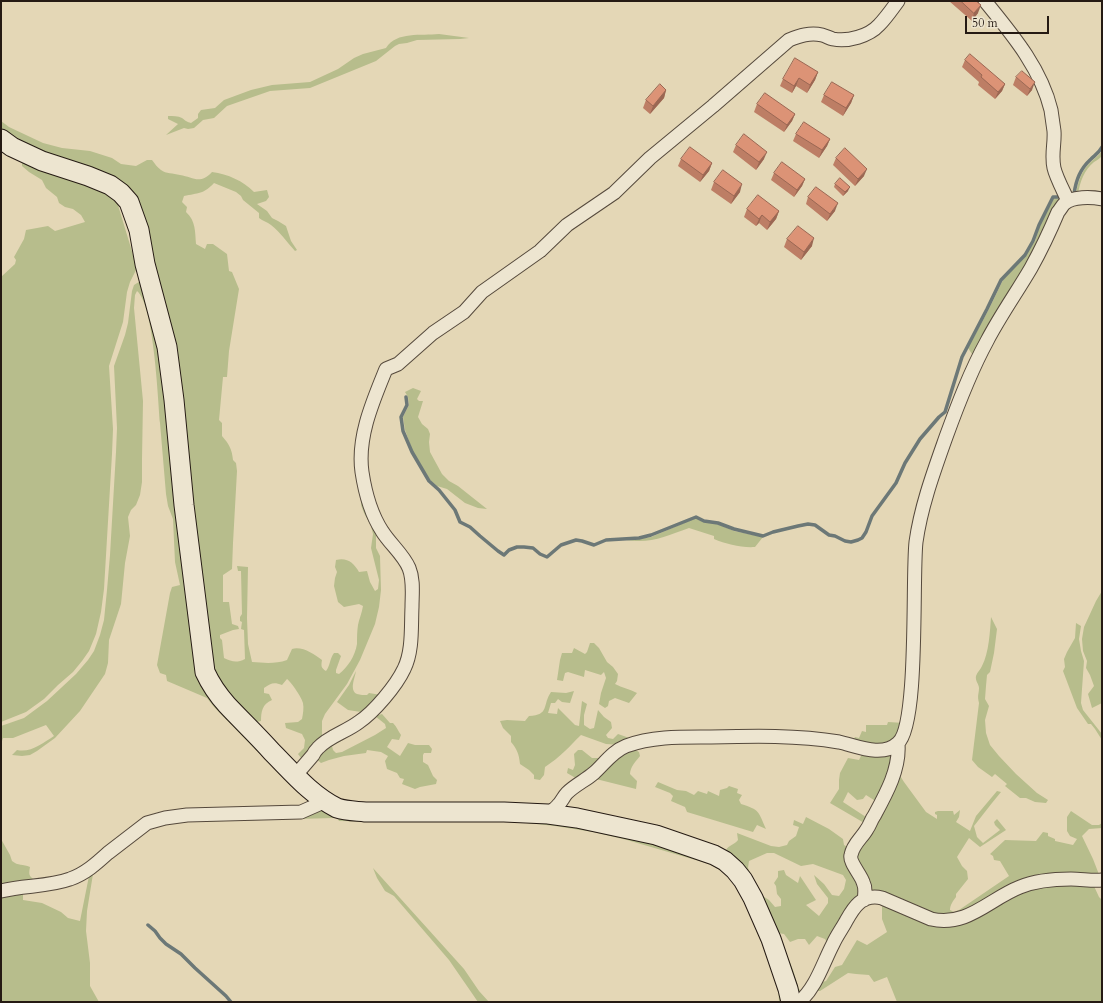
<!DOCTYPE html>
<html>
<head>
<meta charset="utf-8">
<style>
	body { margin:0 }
	#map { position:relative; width:1103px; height:1003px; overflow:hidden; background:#e4d7b6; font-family:Cardo,serif }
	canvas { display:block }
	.frame { position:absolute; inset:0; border:2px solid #251a13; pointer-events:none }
	.scale { position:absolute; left:965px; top:16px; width:84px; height:18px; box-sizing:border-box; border:2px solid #251a13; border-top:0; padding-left:5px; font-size:12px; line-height:14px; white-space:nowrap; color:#251a13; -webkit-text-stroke:3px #ede5d0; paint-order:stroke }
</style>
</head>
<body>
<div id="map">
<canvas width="1103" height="1003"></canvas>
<div class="frame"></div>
<div class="scale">50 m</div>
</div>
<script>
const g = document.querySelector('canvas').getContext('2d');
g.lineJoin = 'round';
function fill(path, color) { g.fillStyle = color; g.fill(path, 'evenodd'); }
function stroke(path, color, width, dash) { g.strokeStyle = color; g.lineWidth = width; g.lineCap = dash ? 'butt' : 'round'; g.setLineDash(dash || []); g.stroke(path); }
const green = new Path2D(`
	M439,34L469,38L460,39L417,40L407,43L399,44L395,46L376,61L310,88L270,91L227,106L214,118L203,120L194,128L188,129L184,128L166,135L178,124L168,119V116C173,116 178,116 182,118C186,121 187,122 191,123L198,118V114L201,110L215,108L224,100L251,90L272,85L310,82L338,69L354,58L363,54L386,48C397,31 421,36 439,34Z
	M1,121L9,127L43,143L62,148L90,151L112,158L121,164L136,166L147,160H152C155,164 157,167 161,170C166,174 173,173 180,175C193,177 200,185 212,172C228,174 243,181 254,192L267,190L269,197L266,201L257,204L267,211L272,218L278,221L286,226L291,241L297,250L295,251C287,242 280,232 271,225C267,222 263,221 259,218V213L243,200L241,196L236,192L214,183C204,194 198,193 184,196L182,202L187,207L186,212C196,221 195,232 196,244L205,249L207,244H213L227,254L229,271L232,272L239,289L229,351L227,377H223L219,420L222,423V436C229,444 232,449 233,460L236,463L237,471L233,543L232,569L223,575V602H229L232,624L238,626L239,629L233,630L220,635V638L222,640L224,658C232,662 237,663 245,659L244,630L241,629L242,622L240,621V617L242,614L241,571H238L237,566L248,567L247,618L248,644L252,662C264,663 276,664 287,660L292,649C302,646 314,654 322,660C321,666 321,668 326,671C330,666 330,658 334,653H338L341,656L336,670V673L339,674C348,667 355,656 357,644C357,638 357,631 358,625C359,619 362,613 363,606L359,604L344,607L338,602L334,586L335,578L337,572L335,567L336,560C347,557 354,563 359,572L367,571L370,582L375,591L378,589L379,580L371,548L373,534L371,526L364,513L361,505V496L376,530V548L380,556L381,590L379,607L375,624L360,660L347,684L325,714L322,721V742L305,763L298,754L304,748L305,740L302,734L286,728L285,723L298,722L302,719C303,714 304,708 303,703C302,698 292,683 287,679L282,685C274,682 271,683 264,688V693L269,694L272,700C262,704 261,712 261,721L257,722L285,753L239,707L214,674L141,217L69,165L1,131Z
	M1102,151V156C1099,159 1097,160 1094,162C1084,170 1080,182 1078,194H1076C1078,181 1082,169 1093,160C1096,157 1099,155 1102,151Z
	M22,162L110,194L118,205L137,268L130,282L127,292L123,322L109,366L113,429L112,454L104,589L101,612L96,634L89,651L82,661L73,672L58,685L44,699L26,712L1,722V277L15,264L16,260L14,257L24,239L26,230L48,226L55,231L85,222L81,215L73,209L65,207L59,203L57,197L46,188L42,180L29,172L22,166Z
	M1054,198L1061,199L1053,216L974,357L968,348L989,309L1003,280L1026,255L1035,241L1040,225Z
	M142,280L161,355L197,657L309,796L310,803L289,784L214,707L207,698L167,681L166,675L160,673L157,665L170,593L172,587L180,585L175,562L173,519L168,506L166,494C164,470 162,447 160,423C158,399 154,305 137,291L135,295L134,308L143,401L142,459V482L140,495L136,505L131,510L128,517L130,536L125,563L121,604L109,640L108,663L105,674L80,711L55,738L37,751L30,755L22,756L12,755L17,750C31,753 43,743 54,736L46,725L13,738H3L1,744V726L24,718L47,701L76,674L88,660L94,651L100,635L104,620L107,590L110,555L116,452L117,428L114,366L125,335L128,323L132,291L134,285Z
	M413,388L421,391L417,399L419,401H423L418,417L422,424L428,429L430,434L429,442L430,452L442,474L449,481L458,486L487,509L478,508L465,503L447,489L437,486L430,480L413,452L405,430L403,417L409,405L408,397L405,392Z
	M696,518L704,522L718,524L734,531L763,537L755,547C742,548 726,544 714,539V536L689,528C666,536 651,544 626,540L639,539L651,537Z
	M1102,591V703L1092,708L1088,694L1094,686L1090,675L1086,668L1087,661L1083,651L1082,639L1084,627L1096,601Z
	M991,617L997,629L994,653L990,672L987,675L986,686L985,699L989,706L985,720L986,733L990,745L999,756L1016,774L1037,793L1048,800L1046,803L1035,802L1026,798H1020L1005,786L1007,784L995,774L992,777L978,767L972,760L979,703C977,695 979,694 979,688C979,684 975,681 976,676C977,672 981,669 982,666C989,653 990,631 991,617Z
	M1076,623L1081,626L1079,639L1081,651L1084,661L1081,703L1083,710L1102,734V740L1095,729L1091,724H1088L1077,708L1063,671L1065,667L1064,659L1067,652L1075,638Z
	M590,643H594L599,648L607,662L613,667L618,674L617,681L615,684C622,688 630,689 637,693L629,703L615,698L609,701L608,706L605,708L599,704L601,693L606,678L604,672L601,675L585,670L584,677L568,672L565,673L563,681L557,680L560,660L562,653H572L574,648L585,654L587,652Z
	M356,671C355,678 349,690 357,694C360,695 364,695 367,695L369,693L381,695L363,716L361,712L348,710L337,702L349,685Z
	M574,691L570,703L562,702L558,699L555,703H551L548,713L557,714L558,708L575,725L579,726L582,701L587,704L584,715V725L590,729L594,728L598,710L604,717L611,722L612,728L606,735L608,738L613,739L618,734L635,740L621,745L606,744L581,735C575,740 571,746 565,751C559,757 552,762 545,767L544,775L540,780L534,779V775L529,770L520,764C519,754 517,749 511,742V736L503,728L500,721L507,720L525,721L529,716C550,715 542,705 551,692L566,693Z
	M382,714L390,723H393C397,727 398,731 401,735L399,740L392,739L387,747L400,756L408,743L415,745H429L432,749L431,753H424L423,755V762L428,765L433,776L437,780L436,784L420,787L415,789L402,784L404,779L400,778L397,773L387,769L385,761L388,756L381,752L367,750L366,753L344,756L329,760L321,763L314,757L318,751L352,734C345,739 339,742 332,746L333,750L336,753L342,752L375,735L386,728L385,724L375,716Z
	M888,722L904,723L901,733L885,747L850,739L851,738L854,739L855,737L859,738L862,731L866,732V725H887Z
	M632,748L639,752L640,756C636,761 630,767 630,774L637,781L636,789L592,778L615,759Z
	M578,750H582L592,758H599L604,760L579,780L567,773L568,768L573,770L575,765L574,754Z
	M863,752L893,754L894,758L877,802L866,795L863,799L857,800L848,792L843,802L869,819L866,824L830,803L839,789V780L840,773L848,758L859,760Z
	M897,771L904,782L926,812L937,819V815L935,814V812L938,811H953L954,815L960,810L959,817L956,822L970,831L976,816L997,791L1001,792L992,803L974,826L977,837L983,843L1000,830L995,825L994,822L997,819L1006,830L980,847L969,838L957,857L962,866L967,871L968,879L956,894V897C953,901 950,905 950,910L954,912L959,910L1009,876L1000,861L994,860L993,856L990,854L1005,840L1036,841L1043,832L1048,833V836L1055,839V841L1073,845L1077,839L1070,836L1067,831V817L1071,811L1092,825H1099L1102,823V828L1089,829L1082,836L1093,859L1100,877L1072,876L947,918L868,895L854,853Z
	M658,782L677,790L686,791L694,795L698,791L707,794L708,791L719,796L720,790L727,788L729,786L738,789L737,793L742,795L739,800L741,804C760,810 758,811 766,829L757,825L753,832L687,812L685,807L671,801L673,796L670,793L655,787Z
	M326,806L333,818L188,822L161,825H148Z
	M332,808L569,823L678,850L730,872L766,941L785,1002H779C779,977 765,952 756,930C749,913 742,894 731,880C724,872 716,867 706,863L627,840L593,832L555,826L508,821L405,822L339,821Z
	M806,817L829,829L843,839L844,845L851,849L857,874L860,898L829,946L825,939L817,936L809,945L805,939H798L790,942L784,934L778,933L793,970L799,989L802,992L800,994L797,993L748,877L682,834L715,845L726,850C729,845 734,845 738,840L737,833L771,846L779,847L787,845L789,841L796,836L799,827L793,825L794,820L803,824ZM767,853H774L801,866L813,864L843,875L846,880L844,889L839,896L832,895L824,884L814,875L817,884L828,898V903L819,916L806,905L816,900L800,876L798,883L786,875L784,870L778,871V877L774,883L776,886L777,894L781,899V906L775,907L769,900L761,895L748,868L749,861Z
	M1,839L10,855L12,861C18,866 23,864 30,867C28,877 30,876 37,882L1,888Z
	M373,868L464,969L479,991L489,1002H478L449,960L394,896L385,891L377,878Z
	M90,871L93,874L87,911L86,931L90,963V986L99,1002H1V894L23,889V900L42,903L61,912L68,918L80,921Z
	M1093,884L1099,897L1102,900V1002H897L887,977L874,982L869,975L856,974L848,973L820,991H814L819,983L826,981L835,967L842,965L857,940L867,945L887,932L882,919V904L932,925L942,927L953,925L1032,885Z`);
const stream = new Path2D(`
	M1074,194C1076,180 1080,169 1091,159C1095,155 1099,153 1102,147
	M406,397L407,405L401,417L403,431L412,452L429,481L439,490L455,510L460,522L470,527L480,536L498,551L504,555L509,550L517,547H524L533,548L540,554L547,557L561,545L576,540L582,541L594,545L606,540L639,538L651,535L696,517L704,521L718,523L734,529L763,536L773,532L798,526L808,524L815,525L829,535L835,536L845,541L851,542L858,540L862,538L866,532L872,516L896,483L905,463L920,439L939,417L945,412L962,357L987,309L1001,280L1025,255L1033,241L1039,225L1053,197H1060
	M148,925L155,931L160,938L166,944L181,954L195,968L226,996L231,1002`);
const minor = new Path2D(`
	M985,1C1011,33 1041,68 1051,110C1052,117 1053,124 1054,131C1055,144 1051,154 1054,168C1056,177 1064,192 1068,201
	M295,776C301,769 307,762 313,755C314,753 316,750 318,748C329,736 346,732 359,722C374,712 396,686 404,669C413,651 411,627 412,607C412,594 414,580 409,568C403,554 390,544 382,531C371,514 365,492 362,472C357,437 373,401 386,369L398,364L433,333L464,312L482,292L540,251L567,225L614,193L650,158L713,106L789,40C799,36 810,32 822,35C826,36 829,38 833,39C848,42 869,36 879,25C886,18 892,9 898,1
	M548,814C552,811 556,808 559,804C562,801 564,796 567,793C575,785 586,780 594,773C604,764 613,751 626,746C653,736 683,737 711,737C754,736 797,735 839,742C857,746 882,758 898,743C919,725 912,577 916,542C921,506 934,471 946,437C958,404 970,372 987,341C1000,316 1017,292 1031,268C1041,250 1050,231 1058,212C1060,210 1062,206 1064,204C1072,196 1092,197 1102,199
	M1,891C24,885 48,887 70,879C85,874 97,863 108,853C121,843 134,833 147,823L165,818L187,815L301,812L326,801
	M864,900C865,894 866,888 863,882C861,875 849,862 851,855C853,844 862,838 867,829C870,825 871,820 874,816C886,794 900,769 898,744
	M799,1002C816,988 823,963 833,944C836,937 841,930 845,923C849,916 853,908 859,903C866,897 874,896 882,898L931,919C968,927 989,899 1020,887C1037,880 1054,879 1071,879C1082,879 1092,881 1102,880`);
const secondary = new Path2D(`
	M1,139L12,147L42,161L88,176L110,185L121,193L129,202L139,230L145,264L167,347L174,400L184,505L205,672C211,685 218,695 227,705C242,721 258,736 272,752C292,772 311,795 337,808C346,811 356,811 365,812H504L548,814L577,818L656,835L714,855L725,861L735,870L743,880L753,898L771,939L788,989L791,1002`);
const wall = new Path2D(`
	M949,1H976L978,13L972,21Z
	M965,60L1005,84L1002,91L995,99L978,85L979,82L962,67Z
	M818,72L815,80L807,93L796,86L792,93L780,86L783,79Z
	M1016,77L1032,90L1027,96L1013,85Z
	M666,90L664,98L650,114L643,108L646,100Z
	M824,95H854L851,103L843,116L821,102Z
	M757,104L795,114L792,121L784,132L754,112Z
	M796,134L830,139L827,146L819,158L793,141Z
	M736,145L764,159L756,170L733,152Z
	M836,158L864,176L855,186L833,165Z
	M681,159L712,163L709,171L700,182L678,166Z
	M774,173L805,179L802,186L794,197L771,180Z
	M714,182L740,192L731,204L711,190Z
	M835,184L848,191L843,196L834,187Z
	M808,197L835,211L827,221L806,204Z
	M747,209L779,211L776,219L767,230L759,223L756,226L744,217Z
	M787,239L812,246L801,260L784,247Z`);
const shadedWall = new Path2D(`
	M981,5L978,13L972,21L974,13Z
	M818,72L815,80L807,93L810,85Z
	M799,78L796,86L792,93L794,86Z
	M1035,82L1032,90L1027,96L1030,89Z
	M1005,84L1002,91L995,99L998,92Z
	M666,90L664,98L650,114L653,106Z
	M854,95L851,103L843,116L846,108Z
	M795,114L792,121L784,132L787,125Z
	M830,139L827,146L819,158L822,150Z
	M767,152L764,159L756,170L759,162Z
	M712,163L709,171L700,182L703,175Z
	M867,169L864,176L855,186L858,179Z
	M805,179L802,186L794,197L797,190Z
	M742,184L740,192L731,204L734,196Z
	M850,187L848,191L843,196L845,192Z
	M838,203L835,211L827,221L830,214Z
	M779,211L776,219L767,230L770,222Z
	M762,215L759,223L756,226L759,219Z
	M814,238L812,246L801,260L804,252Z`);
const building = new Path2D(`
	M961,1H976L981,5L974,13Z
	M970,54L1005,84L998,92L981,77L982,75L965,60Z
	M795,58L818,72L810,85L799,78L794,86L783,79Z
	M1022,71L1035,82L1030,89L1016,77Z
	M832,82L854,95L846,108L824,95Z
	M660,84L666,90L653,106L646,100Z
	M765,93L795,114L787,125L757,104Z
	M804,122L830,139L822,150L796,134Z
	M744,134L767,152L759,162L736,145Z
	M690,147L712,163L703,175L681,159Z
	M845,148L867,169L858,179L836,158Z
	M782,162L805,179L797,190L774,173Z
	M723,170L742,184L734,196L714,182Z
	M840,178L850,187L845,192L835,184Z
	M816,187L838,203L830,214L808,197Z
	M758,195L779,211L770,222L762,215L759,219L747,209Z
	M798,226L814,238L804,252L787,239Z`);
fill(green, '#b7bd8c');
stroke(stream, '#6c7877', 3.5);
stroke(minor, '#55493c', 15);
stroke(secondary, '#251a13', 21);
stroke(minor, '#ede5d0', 13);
stroke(secondary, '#ede5d0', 19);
fill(wall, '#bd7e65');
fill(shadedWall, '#9a6753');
fill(building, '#dc9376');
stroke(building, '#9a6753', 1);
</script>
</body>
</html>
